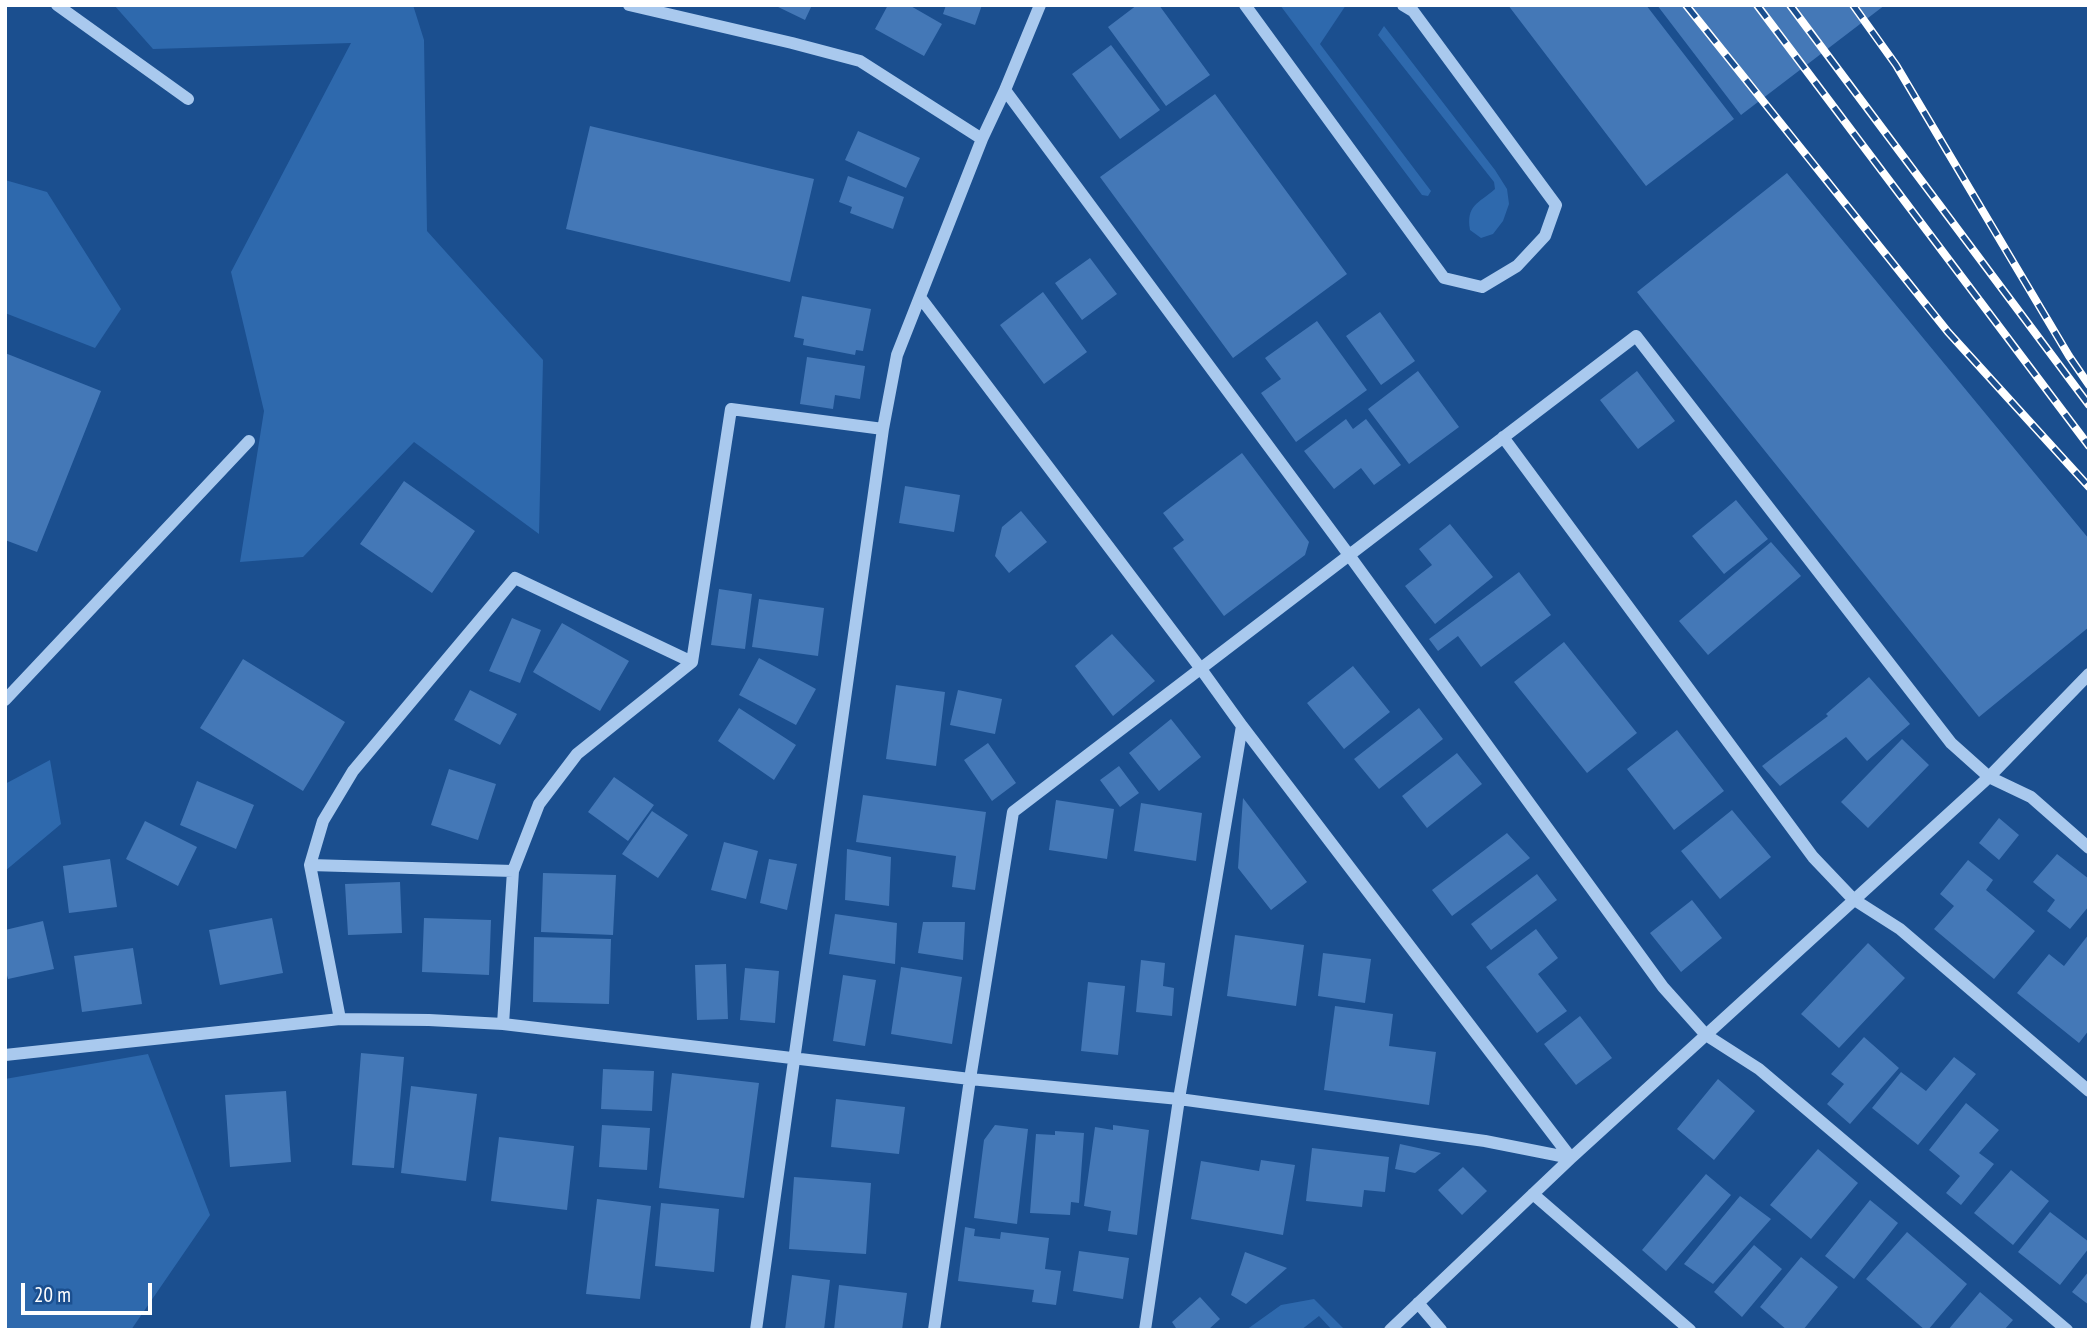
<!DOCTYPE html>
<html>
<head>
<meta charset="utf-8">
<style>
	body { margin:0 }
	#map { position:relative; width:2094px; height:1335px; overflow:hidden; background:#1b4f8f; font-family:"PT Sans Narrow",sans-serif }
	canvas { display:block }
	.frame { position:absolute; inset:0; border:7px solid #fff; pointer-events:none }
	.scale { position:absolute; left:21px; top:1283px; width:131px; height:32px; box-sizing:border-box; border:4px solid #fff; border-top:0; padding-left:9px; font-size:21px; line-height:24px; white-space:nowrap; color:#fff; -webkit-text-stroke:5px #1b4f8f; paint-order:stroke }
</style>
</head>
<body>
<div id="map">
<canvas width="2094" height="1335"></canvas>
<div class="frame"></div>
<div class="scale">20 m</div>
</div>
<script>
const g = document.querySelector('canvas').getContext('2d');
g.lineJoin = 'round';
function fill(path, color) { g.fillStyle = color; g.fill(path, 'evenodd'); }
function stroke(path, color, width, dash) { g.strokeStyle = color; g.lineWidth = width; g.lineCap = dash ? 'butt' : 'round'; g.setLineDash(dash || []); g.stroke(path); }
const green = new Path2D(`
	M114,5H413L424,40L427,231L543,360L539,534L414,442L303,557L240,562L264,411L231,272L351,43L153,49Z
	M1280,5H1346L1320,44L1431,191L1428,196L1422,195Z
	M1384,26L1495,170L1507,189L1509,204L1503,221L1493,234L1481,238L1470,230C1466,205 1478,204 1495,189L1494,182L1378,35Z
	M5,180L47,192L121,309L95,348L5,313Z
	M50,760L61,824L5,871V784Z
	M148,1054L210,1215L131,1330H5V1079Z
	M1314,1299L1345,1330H1332L1319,1316L1301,1330H1246L1281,1305Z`);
const building = new Path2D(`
	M774,5H812L805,20Z
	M888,5H909L942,24L924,56L875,29Z
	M946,5H982L975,25L943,14Z
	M1137,5H1159L1210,75L1166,106L1108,27Z
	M1508,5H1646L1734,119L1646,186Z
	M1657,5H1885L1741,115Z
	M1111,45L1160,110L1120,139L1072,74Z
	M1215,94L1347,274L1233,358L1100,177Z
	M590,126L814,179L790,282L566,229Z
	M858,131L920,158L906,188L845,160Z
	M1787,173L2089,539V627L1979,717L1637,292Z
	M848,176L904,197L893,229L850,213L852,207L839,202Z
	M1090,258L1117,294L1082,320L1055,283Z
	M1043,292L1087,352L1044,384L1000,325Z
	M802,296L871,309L863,351L856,350L855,355L803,345L804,339L794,337Z
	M1380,312L1415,361L1381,385L1346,336Z
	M1317,321L1367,390L1296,442L1261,393L1281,379L1265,358Z
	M5,353L101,391L37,552L5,540Z
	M807,357L865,366L860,399L835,395L833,409L800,404Z
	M1418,371L1459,427L1409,464L1368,409Z
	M1637,371L1675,421L1638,449L1600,400Z
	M1346,419L1353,429L1366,419L1401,465L1374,485L1361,468L1334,489L1304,451Z
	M1242,453L1309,542L1305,555L1224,616L1173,548L1184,540L1163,513Z
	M404,481L475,531L432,593L360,544Z
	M905,486L960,495L954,532L899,523Z
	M1736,500L1768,539L1724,574L1692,536Z
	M1021,511L1047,542L1009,573L995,556L1002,527Z
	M1450,524L1493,577L1435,624L1405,586L1432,565L1419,549Z
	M1771,542L1801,576L1708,655L1679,621Z
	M1519,572L1551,615L1481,667L1458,636L1438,651L1429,639Z
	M719,589L752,594L745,649L711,645Z
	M759,599L824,608L818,656L752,647Z
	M512,618L541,630L520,683L489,671Z
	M562,623L629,661L600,711L533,672Z
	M1112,634L1155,681L1113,716L1075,666Z
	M1564,642L1637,733L1587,773L1514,682Z
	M759,658L816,689L796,725L739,695Z
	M243,659L345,722L303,791L200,728Z
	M1353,666L1390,712L1344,749L1307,703Z
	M1869,677L1910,724L1867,761L1846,737L1780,786L1762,766L1828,716L1826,714Z
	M896,685L945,692L936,766L886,759Z
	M470,690L517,714L500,745L454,720Z
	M958,690L1002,699L995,734L950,725Z
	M739,708L796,745L774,780L718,741Z
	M1419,708L1443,739L1379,789L1354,759Z
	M1171,719L1201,757L1159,791L1129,753Z
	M1677,730L1724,791L1674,830L1627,769Z
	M1902,739L1929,765L1868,828L1841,802Z
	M988,743L1016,783L992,801L964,760Z
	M1457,753L1482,784L1427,828L1402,796Z
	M1119,766L1139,793L1120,807L1100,780Z
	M449,769L496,784L478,840L431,825Z
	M614,777L654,805L628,841L588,812Z
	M197,781L254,805L236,849L180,825Z
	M863,795L986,812L975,890L952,887L956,856L856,842Z
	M1243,798L1307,882L1271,910L1238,868Z
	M1056,800L1114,809L1107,859L1049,850Z
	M1141,803L1202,813L1196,861L1134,851Z
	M1732,810L1771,857L1720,899L1681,851Z
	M652,811L688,835L658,878L622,854Z
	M1999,818L2019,835L1999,860L1979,843Z
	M145,821L197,847L178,886L126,859Z
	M1507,833L1530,858L1452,916L1432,890Z
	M724,842L758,851L746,899L711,890Z
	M847,849L891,857L889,906L845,900Z
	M2057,854L2089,879V906L2070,929L2047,911L2055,900L2033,882Z
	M110,859L117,907L69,913L63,866Z
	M769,859L797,864L787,910L760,903Z
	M1968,860L1993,880L1986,890L2035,931L1994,979L1934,929L1954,906L1940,894Z
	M543,873L616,875L613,935L541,932Z
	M1537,874L1557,900L1491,950L1471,924Z
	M400,882L402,933L348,935L345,884Z
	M1692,900L1722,938L1681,972L1650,933Z
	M835,914L897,923L895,964L829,954Z
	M272,918L283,973L220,985L209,930Z
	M424,918L491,920L489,975L422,972Z
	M43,921L54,969L8,979L5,968V930Z
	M923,922H965L963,960L918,953Z
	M1536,929L1558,958L1538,974L1567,1011L1537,1033L1486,967Z
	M2089,934V1030L2079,1043L2017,993L2049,954L2064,966Z
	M1235,935L1304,945L1296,1006L1227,996Z
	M534,937L611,939L609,1004L533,1002Z
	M1868,943L1905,978L1839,1048L1801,1014Z
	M133,948L142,1004L82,1012L74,956Z
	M1323,953L1371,959L1365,1003L1318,996Z
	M1141,960L1165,963L1163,986L1174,988L1172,1016L1136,1012Z
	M726,964L728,1019L697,1020L695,965Z
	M901,967L962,977L952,1044L891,1034Z
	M745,968L779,971L775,1023L740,1020Z
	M843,975L876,980L865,1046L833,1041Z
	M1088,982L1125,986L1118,1055L1081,1051Z
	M1335,1006L1393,1014L1389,1046L1436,1052L1429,1105L1324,1090Z
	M1580,1016L1612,1058L1576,1085L1544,1044Z
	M1864,1037L1899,1068L1850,1124L1827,1104L1844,1084L1831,1074Z
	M361,1053L404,1057L394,1168L352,1165Z
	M1954,1057L1976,1074L1918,1145L1872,1108L1901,1072L1926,1091Z
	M603,1069L654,1071L652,1111L601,1109Z
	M672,1073L759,1083L744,1198L659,1188Z
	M1718,1079L1755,1111L1714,1160L1677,1129Z
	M411,1086L477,1094L466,1181L401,1173Z
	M286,1091L291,1162L230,1167L225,1095Z
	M836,1099L905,1107L899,1154L831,1147Z
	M1966,1103L1999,1130L1979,1153L1994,1164L1961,1205L1946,1193L1960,1176L1929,1150Z
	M602,1125L650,1128L647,1170L599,1167Z
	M995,1125L1028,1129L1017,1224L974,1218L984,1140Z
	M1113,1125L1149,1130L1137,1235L1108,1231L1111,1211L1084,1206L1095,1127L1113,1130Z
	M1055,1131L1084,1133L1079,1203L1071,1202L1070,1215L1030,1213L1036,1134L1055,1135Z
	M499,1137L574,1146L567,1210L491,1201Z
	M1400,1144L1441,1153L1415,1173L1395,1169Z
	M1312,1148L1389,1157L1385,1192L1364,1190L1362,1207L1306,1201Z
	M1818,1149L1858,1183L1811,1239L1770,1205Z
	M1261,1160L1295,1165L1283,1235L1191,1219L1201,1161L1259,1171Z
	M1463,1167L1487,1191L1462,1215L1438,1190Z
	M2011,1170L2049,1201L2013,1245L1974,1213Z
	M1706,1174L1731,1195L1666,1271L1642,1250Z
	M794,1177L871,1183L866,1254L789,1249Z
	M1740,1196L1771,1219L1713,1284L1684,1264Z
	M597,1199L651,1206L640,1299L586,1294Z
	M1870,1200L1898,1223L1854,1279L1825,1256Z
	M661,1203L719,1209L714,1272L655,1266Z
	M2050,1212L2089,1242V1248L2060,1285L2018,1252Z
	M965,1227L975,1229L974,1236L1000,1239L1001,1232L1049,1238L1045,1269L1061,1271L1056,1305L1032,1302L1034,1290L958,1281Z
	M1907,1232L1967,1284L1928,1330H1925L1866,1279Z
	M1754,1245L1782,1269L1742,1317L1714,1292Z
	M1079,1251L1129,1258L1123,1299L1073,1291Z
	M1245,1252L1287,1268L1246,1304L1231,1295Z
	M1801,1257L1838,1287L1803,1330H1787L1760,1307Z
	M2089,1271V1305L2072,1292Z
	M792,1275L830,1280L824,1330H785Z
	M839,1285L907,1293L902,1330H834Z
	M1980,1292L2013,1320L2004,1330H1948Z
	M1200,1297L1220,1319L1208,1330H1174L1176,1328L1172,1322Z`);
const minor = new Path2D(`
	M57,5L188,99
	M629,5L792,43L860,61L982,139
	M1245,5L1444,278L1482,287L1517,266L1545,236L1556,205L1413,11L1403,5
	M1005,90L1349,555L1663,987L1706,1035L1759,1069L2067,1330
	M920,297L1201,669L1242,726L1571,1158
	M1503,437L1813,857L1853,899L1900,929L2089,1091
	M5,700L249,441
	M310,865L513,871
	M340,1019L310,865L323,821L353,771L515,578L692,662
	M503,1024L513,871L539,804L577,754L692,662L731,409L883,429
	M5,1055L340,1019L429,1020L503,1024L970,1079L1179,1099L1485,1141L1571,1158
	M1533,1194L1690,1330
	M1418,1303L1441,1330
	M756,1330L883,429L897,355L982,139L1005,90L1040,5
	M934,1330L970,1079L1013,812L1636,336L1951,743L1989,777L2031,797L2089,848
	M1145,1330L1179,1099L1242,726
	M1390,1330L1571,1158L1989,777L2089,674`);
const rail = new Path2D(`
	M1686,5L1948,332L2089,487
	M1757,5L2089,446
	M1790,5L2089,405
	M1853,5L1896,65L2069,356L2089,385`);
fill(green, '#2e69ad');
fill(building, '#4478b7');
stroke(minor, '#a9c9ee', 12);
stroke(rail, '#fff', 8);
stroke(rail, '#1b4f8f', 5, [16]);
</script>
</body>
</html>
